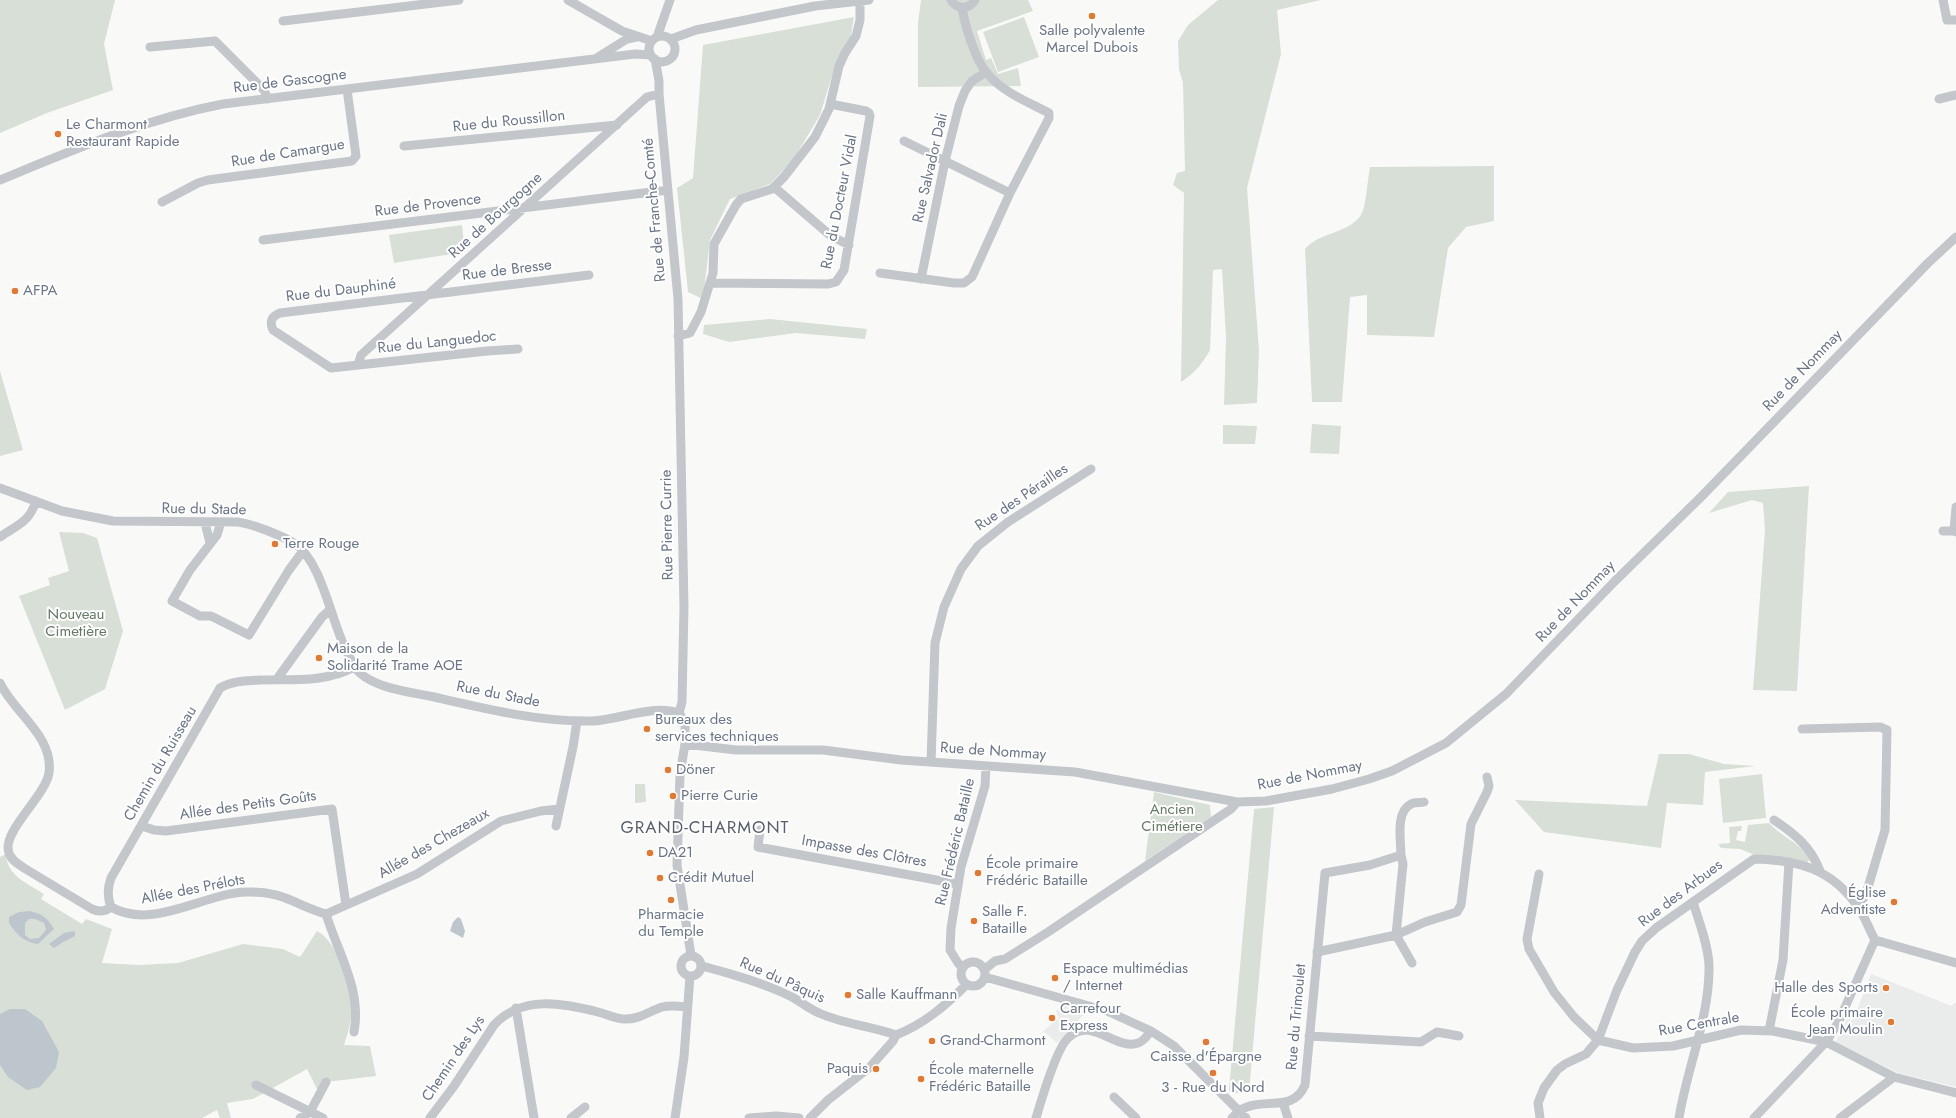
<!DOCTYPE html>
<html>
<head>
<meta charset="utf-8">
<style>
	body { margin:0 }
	canvas { display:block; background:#f9faf7 }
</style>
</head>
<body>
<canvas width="1956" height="1118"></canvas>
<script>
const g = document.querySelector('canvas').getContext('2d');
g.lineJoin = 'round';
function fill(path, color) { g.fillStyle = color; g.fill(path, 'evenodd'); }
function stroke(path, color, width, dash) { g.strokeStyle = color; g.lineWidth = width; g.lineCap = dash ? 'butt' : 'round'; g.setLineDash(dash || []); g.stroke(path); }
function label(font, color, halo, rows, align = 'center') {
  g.font = font + ' Jost,sans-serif'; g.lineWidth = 4; g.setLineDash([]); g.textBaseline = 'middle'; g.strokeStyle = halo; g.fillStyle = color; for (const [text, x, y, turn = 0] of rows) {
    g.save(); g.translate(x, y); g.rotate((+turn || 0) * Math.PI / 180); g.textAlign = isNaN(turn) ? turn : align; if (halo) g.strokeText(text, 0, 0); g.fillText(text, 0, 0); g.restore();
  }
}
const built = new Path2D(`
	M1871,974L1944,1003L1952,1006L1954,1003L1956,1004V1087L1898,1073L1837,1043L1836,1041L1847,1019L1853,1020Z
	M1062,1004L1086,1012L1057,1043L1043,1031L1059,1018L1056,1011Z`);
const green = new Path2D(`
	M0,0H115L104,44L113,90L47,113L0,133Z
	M921,0H1028L1033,11L977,31L986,60L991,58L998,74L1018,68L1021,86L918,87V23Z
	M1218,0H1321L1277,10L1281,54L1247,188L1259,351L1257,403L1224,405L1226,337L1222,269L1213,270L1210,350C1203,363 1194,374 1181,382L1184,193L1173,185L1177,173L1185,171L1183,83L1179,69L1178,41L1188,25Z
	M854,17L850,41L832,76L820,115L793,160L770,184L730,199L710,240L703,299L688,292L677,188L693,178L703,45Z
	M1024,17L1039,57L998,72L983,32Z
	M1494,166V221L1466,227L1448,248L1434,337L1367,335V295L1350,297L1342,402H1312L1305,249C1320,231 1351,234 1362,213C1366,205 1368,177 1370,167Z
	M462,225L465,252L394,263L389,235Z
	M770,319L867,329L865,339L796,333L729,342L703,334L704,325Z
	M0,371L23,450L0,456Z
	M1312,424L1341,426L1339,454L1310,453Z
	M1223,425L1257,426L1255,444H1223Z
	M1809,486L1797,691L1753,690L1765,530L1763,503L1752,500L1709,513L1728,492Z
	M59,532L83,533L97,538L123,631L105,689L65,710L19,596L50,585L48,578L69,571Z
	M1659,754H1689L1724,764L1756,766L1705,772L1703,805L1667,803L1661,848L1544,832L1515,800L1647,806Z
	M1762,774L1766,818L1723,823L1719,779Z
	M635,784H645L646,802L635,803Z
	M1154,792L1210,805L1211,817L1145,861Z
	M1274,807L1249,1092L1231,1093L1229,1090L1254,809Z
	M1769,823C1782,837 1799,842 1810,859L1807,863L1755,855L1740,849L1721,848L1718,844L1730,843L1729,827L1742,826L1741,831H1738L1736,840L1745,842L1748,825Z
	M6,854C7,876 27,883 44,894L41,899L82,924L86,919L112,929L102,963L139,965L178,963L243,944L283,949L300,957L317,931C339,942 353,991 351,1014C351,1025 347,1035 344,1045L370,1046L376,1076L326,1082L319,1093L307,1069L253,1099L227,1103L231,1118H220L217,1110L202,1118H0V857Z`);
const water = new Path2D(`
	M30,911C42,914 48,918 54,929L38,944C25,943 16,934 9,923V917L19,912ZM29,919H35L44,923L46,930L39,938L30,939L25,935V923Z
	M458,917L461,919L465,931L463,938L450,931L453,922Z
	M75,931V936L63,942L54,948L49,944L64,933Z
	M10,1009H25L42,1021L59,1052L56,1068L40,1087L27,1090L8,1077L0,1065V1014Z`);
const minor = new Path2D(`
	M568,0L622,31L652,41
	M951,0C957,10 969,10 975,0
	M1943,0L1947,20H1956
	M283,21L459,0
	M649 49a13 13 0 1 1 26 0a13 13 0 1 1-26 0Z
	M657,37L670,0
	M671,39L696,30L815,6L869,0
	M150,47L215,41L264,90L268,99
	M598,57L627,39L637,37
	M655,59L659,81V94L678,299L684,607L682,702L679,713
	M1939,99L1956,95
	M904,141L1010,193
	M404,146L617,125
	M0,180C73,150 145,119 223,104L594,59L635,54L651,55
	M774,187L831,236L849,245
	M162,202L198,183L208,180L352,161L356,156L347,89
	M263,240L668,190
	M880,273L954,283H964L972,277L1010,193L1049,118V113C1028,102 1002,92 987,73C975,60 965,25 962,8
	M921,279L945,161L959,106L965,91L972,81L986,72
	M710,283L828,284L836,282L844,270L870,116L869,113L866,111L830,104
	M678,336L690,333L701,312L713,273L714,244L736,205L741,199L772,189L784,177L815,137L829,109L839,66L845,53L856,36L860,20V1
	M518,349L487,351L331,368L273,330C269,321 272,316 280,313L589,275
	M358,365L361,355L647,97L659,94
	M0,488L62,511L113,521L238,522C252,524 264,529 278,535C283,537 289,540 294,543C322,561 331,621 346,650C352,661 354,670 365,677C385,690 411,692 434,697C486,709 539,722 592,721C620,720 651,704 679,713
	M1956,507L1954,531L1956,532
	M221,522L217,535L190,570L172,601L200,616H211L249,635L289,570L303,551
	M205,523L210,543
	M1943,531H1954
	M0,537C17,525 29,523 36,501
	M277,679L322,617L330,610
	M0,683C14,713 54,736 49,773C45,797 1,832 9,853C11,860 18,864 24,868L92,909C99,912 104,912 111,907
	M679,713L685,722V744L680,775L677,865L691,955
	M1802,729L1880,727L1887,730L1885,830L1866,894L1858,907
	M685,744L736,750H823L901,760L1075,772L1237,802L1266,801L1332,789L1369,779L1392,771L1446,743L1506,694L1614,582L1701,497L1928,263L1956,237
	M931,762L935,643L944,607L961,569L978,546L1008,522L1091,469
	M1774,820C1795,834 1811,847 1820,871
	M142,826L154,830L166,831L332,809L346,905
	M556,826L573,747L577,721
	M760,830L758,847L958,884
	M1401,855C1401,841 1395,812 1411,804C1415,802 1420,803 1424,802
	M1539,874L1527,939L1529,949L1554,992L1574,1017L1598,1040L1633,1048L1673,1046L1741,1030L1773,1031L1826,1042L1894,1077L1956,1093
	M111,907C107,897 107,889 111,878L220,688C232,681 245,681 259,680C291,679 325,683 354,667
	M111,907C153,931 203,893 247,892C284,891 295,905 326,914
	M326,914L417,874L501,821L541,811L559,809
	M326,914C338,953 362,990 354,1032
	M1396,935L1412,963
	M1317,952L1396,935L1425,922L1457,912L1461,905L1471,824L1487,792L1489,786L1487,777
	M681 966a10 10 0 1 1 20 0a10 10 0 1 1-20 0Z
	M961 974a12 12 0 1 1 24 0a12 12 0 1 1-24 0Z
	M702,966C732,974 764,983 792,997C801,1002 809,1009 819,1013C843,1024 871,1026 896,1035
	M962,967L958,963L950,950L951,928L961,867L985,786L986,767
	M984,970L995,961L1005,959L1048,932L1231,809L1237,802
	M985,977L1107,1011L1151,1031L1174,1046L1246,1118
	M516,1008L534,1118
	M1769,1031L1783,960L1789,862
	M896,1035C924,1024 945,1006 966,985
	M1309,1036L1421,1042L1437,1032L1459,1036
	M256,1085L323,1118
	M1114,1097L1136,1118
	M1284,1106L1288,1118
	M300,1118L310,1112L326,1082
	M430,1118L454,1086L494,1025C522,995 562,1003 598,1012C606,1014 616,1019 624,1019C638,1020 650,1011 662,1007C670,1005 678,1006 687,1007
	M571,1118L585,1107
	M675,1118L684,1057L690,976
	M749,1118L776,1116L799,1118
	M810,1118L828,1100L870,1067L893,1041L896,1035
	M1036,1118C1041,1101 1057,1048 1068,1038C1091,1015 1116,1051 1138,1043C1144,1041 1147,1036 1151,1031
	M1232,1118C1255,1090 1291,1118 1305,1085L1325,873L1370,865L1401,855L1403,864L1396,935
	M1540,1118L1538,1103L1544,1088L1557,1070L1565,1064L1586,1054L1598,1040L1617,990L1635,952L1642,941L1656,928L1754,859C1799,860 1832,869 1858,907C1865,917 1869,929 1875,940L1956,963
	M1679,1118C1687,1067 1710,1017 1709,965C1708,944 1699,922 1693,902
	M1754,1118L1826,1042L1838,1023L1875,940
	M1840,1118L1894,1077`);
const markers = [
	[1092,16,4,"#e3782e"],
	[58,134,4,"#e3782e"],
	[15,291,4,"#e3782e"],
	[275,544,4,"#e3782e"],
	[319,658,4,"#e3782e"],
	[647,729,4,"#e3782e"],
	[668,770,4,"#e3782e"],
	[673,796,4,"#e3782e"],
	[650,853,4,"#e3782e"],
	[978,873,4,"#e3782e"],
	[660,878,4,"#e3782e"],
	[671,900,4,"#e3782e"],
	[1894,902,4,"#e3782e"],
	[974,921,4,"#e3782e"],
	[1055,978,4,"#e3782e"],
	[1886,988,4,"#e3782e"],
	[848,995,4,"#e3782e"],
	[1052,1018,4,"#e3782e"],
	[1891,1022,4,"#e3782e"],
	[932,1041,4,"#e3782e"],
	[1206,1042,4,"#e3782e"],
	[876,1069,4,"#e3782e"],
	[1213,1073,4,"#e3782e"],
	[921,1079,4,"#e3782e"]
];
const poiNames = [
	["Salle polyvalente",1092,31,"center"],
	["Marcel Dubois",1092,48,"center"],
	["Le Charmont",66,125],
	["Restaurant Rapide",66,142],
	["AFPA",23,291],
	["Terre Rouge",283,544],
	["Maison de la",327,649],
	["Solidarité Trame AOE",327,666],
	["Bureaux des",655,720],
	["services techniques",655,737],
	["Döner",676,770],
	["Pierre Curie",681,796],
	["DA21",658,853],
	["École primaire",986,864],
	["Frédéric Bataille",986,881],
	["Crédit Mutuel",668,878],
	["Église",1886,893,"right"],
	["Adventiste",1886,910,"right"],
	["Salle F.",982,912],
	["Bataille",982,929],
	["Pharmacie",671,915,"center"],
	["du Temple",671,932,"center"],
	["Espace multimédias",1063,969],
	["/ Internet",1063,986],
	["Halle des Sports",1878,988,"right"],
	["Salle Kauffmann",856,995],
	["Carrefour",1060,1009],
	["Express",1060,1026],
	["École primaire",1883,1013,"right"],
	["Jean Moulin",1883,1030,"right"],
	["Grand-Charmont",940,1041],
	["Caisse d'Épargne",1206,1057,"center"],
	["Paquis",868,1069,"right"],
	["École maternelle",929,1070],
	["Frédéric Bataille",929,1087],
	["3 - Rue du Nord",1213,1088,"center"]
];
const streetNames = [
	["Rue de Gascogne",290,82,-7],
	["Rue du Roussillon",509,122,-6],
	["Rue de Camargue",288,154,-9],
	["Rue Salvador Dali",931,168,-77],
	["Rue du Docteur Vidal",840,202,-79],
	["Rue de Provence",428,206,-7],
	["Rue de Franche-Comté",655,210,-95],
	["Rue de Bourgogne",496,216,-42],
	["Rue de Bresse",507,271,-7],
	["Rue du Dauphiné",341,291,-7],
	["Rue du Languedoc",437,343,-6],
	["Rue de Nommay",1803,371,-46],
	["Rue des Pérailles",1022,498,-34],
	["Rue du Stade",204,510,1],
	["Rue Pierre Currie",668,525,-91],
	["Rue de Nommay",1576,602,-46],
	["Rue du Stade",498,695,11],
	["Rue de Nommay",993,752,4],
	["Chemin du Ruisseau",161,764,-60],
	["Rue de Nommay",1310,776,-11],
	["Allée des Petits Goûts",248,806,-8],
	["Rue Frédéric Bataille",956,842,-77],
	["Allée des Chezeaux",434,844,-30],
	["Impasse des Clôtres",864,852,10],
	["Allée des Prélots",193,890,-11],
	["Rue des Arbues",1681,894,-37],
	["Rue du Pâquis",782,981,24],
	["Rue du Trimoulet",1297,1017,-85],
	["Rue Centrale",1699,1025,-10],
	["Chemin des Lys",454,1059,-56]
];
const parkNames = [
	["Nouveau",76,615],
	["Cimetière",76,632],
	["Ancien",1172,810],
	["Cimétiere",1172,827]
];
const quarterNames = [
	["GRAND-CHARMONT",705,829]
];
fill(built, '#eaebeb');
fill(green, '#d8dfd7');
fill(water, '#bec6cd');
stroke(minor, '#c3c6cb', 9);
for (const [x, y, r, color] of markers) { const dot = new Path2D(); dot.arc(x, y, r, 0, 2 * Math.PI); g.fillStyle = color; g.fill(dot); stroke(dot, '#fff', 1.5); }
label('15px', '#697588', '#fff', poiNames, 'left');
label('15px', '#697588', '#fff', streetNames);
label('15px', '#647a64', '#fff', parkNames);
g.letterSpacing = '1px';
label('17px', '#575f6d', '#fff', quarterNames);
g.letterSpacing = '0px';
</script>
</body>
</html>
